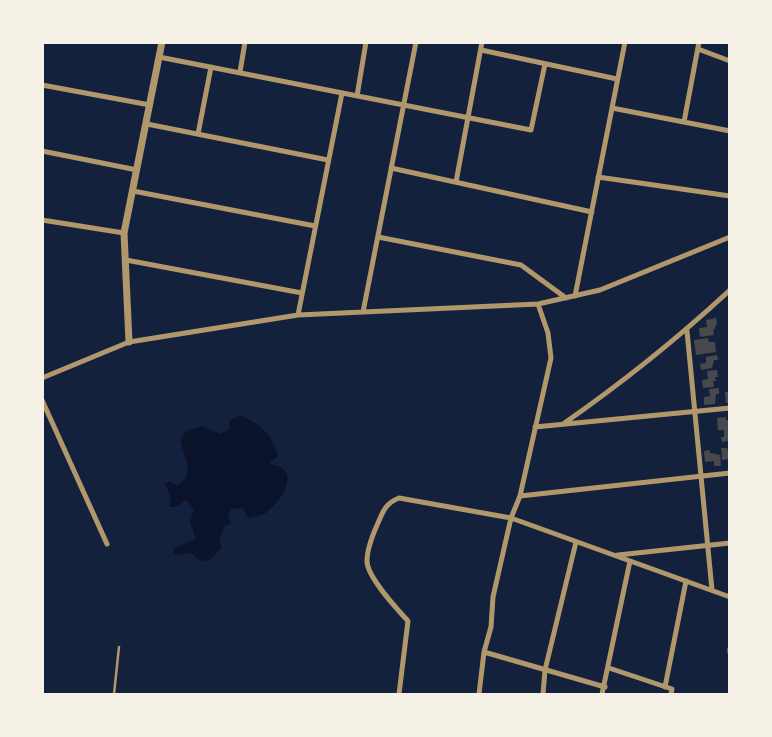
<!DOCTYPE html>
<html>
<head>
<meta charset="utf-8">
<style>
	body { margin:0 }
	#map { position:relative; width:772px; height:737px; overflow:hidden; background:#14213d; font-family:Barlow,sans-serif }
	canvas { display:block }
	.frame { position:absolute; inset:0; border:44px solid #f6f1e7; pointer-events:none }
</style>
</head>
<body>
<div id="map">
<canvas width="772" height="737"></canvas>
<div class="frame"></div>
</div>
<script>
const g = document.querySelector('canvas').getContext('2d');
g.lineJoin = 'round';
function fill(path, color) { g.fillStyle = color; g.fill(path, 'evenodd'); }
function stroke(path, color, width, dash) { g.strokeStyle = color; g.lineWidth = width; g.lineCap = dash ? 'butt' : 'round'; g.setLineDash(dash || []); g.stroke(path); }
const water = new Path2D(`
	M240,415C261,425 271,432 278,456L269,463C276,466 285,467 287,475C291,488 273,509 264,514C259,516 253,517 248,518L243,508L231,509L228,516L231,523L225,526L219,541L222,547L210,560L200,561L191,553L173,555L174,548L196,539L190,522L194,509L186,500L176,507H169L171,497L165,484L170,481L177,486C196,475 185,458 180,440L186,431L202,426L220,434L230,429L229,421Z`);
const building = new Path2D(`
	M716,318L717,325L715,326V329L713,330L714,335L700,337L699,328L707,327L706,320Z
	M708,338L709,342H715L716,352L696,355L694,340Z
	M717,355L718,360H714L712,368L701,370L700,364L706,363V357Z
	M717,370L718,377H715L716,381H713L714,387L703,388L702,380L708,379L707,371Z
	M719,388V394H716L715,404L704,405V397L710,396L709,389Z
	M725,392H730V403H726Z
	M726,417V420H730L729,441L722,442L721,437H724V430H718L717,418Z
	M721,448H727L728,451H730V459L722,460Z
	M710,450V453L720,455L721,466H714V461L705,462L704,451Z`);
const service = new Path2D(`
	M114,694L119,647`);
const minor = new Path2D(`
	M698,49L730,61
	M481,50L617,79
	M159,57L531,130L545,64
	M240,72L245,42
	M42,85L150,105
	M357,96L366,42
	M612,108L730,131
	M684,122L699,42
	M147,124L328,160
	M198,134L211,67
	M42,151L137,170
	M391,168L592,212
	M598,177L730,196
	M456,182L482,42
	M133,191L315,226
	M42,220L124,233
	M378,237L521,265L566,298
	M126,260L302,293
	M575,296L625,42
	M363,312L416,42
	M298,315L342,93
	M687,331L712,590
	M42,378L129,342L298,315L538,304L600,290L730,237
	M42,400L107,544
	M563,424C622,383 677,339 730,290
	M535,427L730,408
	M520,496L730,473
	M618,555L730,543
	M730,649V652
	M484,652L605,687
	M609,668L672,689L671,694
	M665,687L686,581
	M399,694L408,621C397,609 367,577 367,561C367,549 373,534 378,523C383,511 386,503 399,498L511,518L730,597
	M479,694L484,652L491,627L493,597L511,518L520,496L551,358L548,333L538,304
	M543,694L545,670L576,542
	M602,694L630,561`);
const tertiary = new Path2D(`
	M129,342L124,233L162,42`);
fill(water, '#0b132b');
fill(building, '#48494c');
stroke(service, '#b1986c', 2.5);
stroke(minor, '#b1986c', 5);
stroke(tertiary, '#b1986c', 7);
</script>
</body>
</html>
